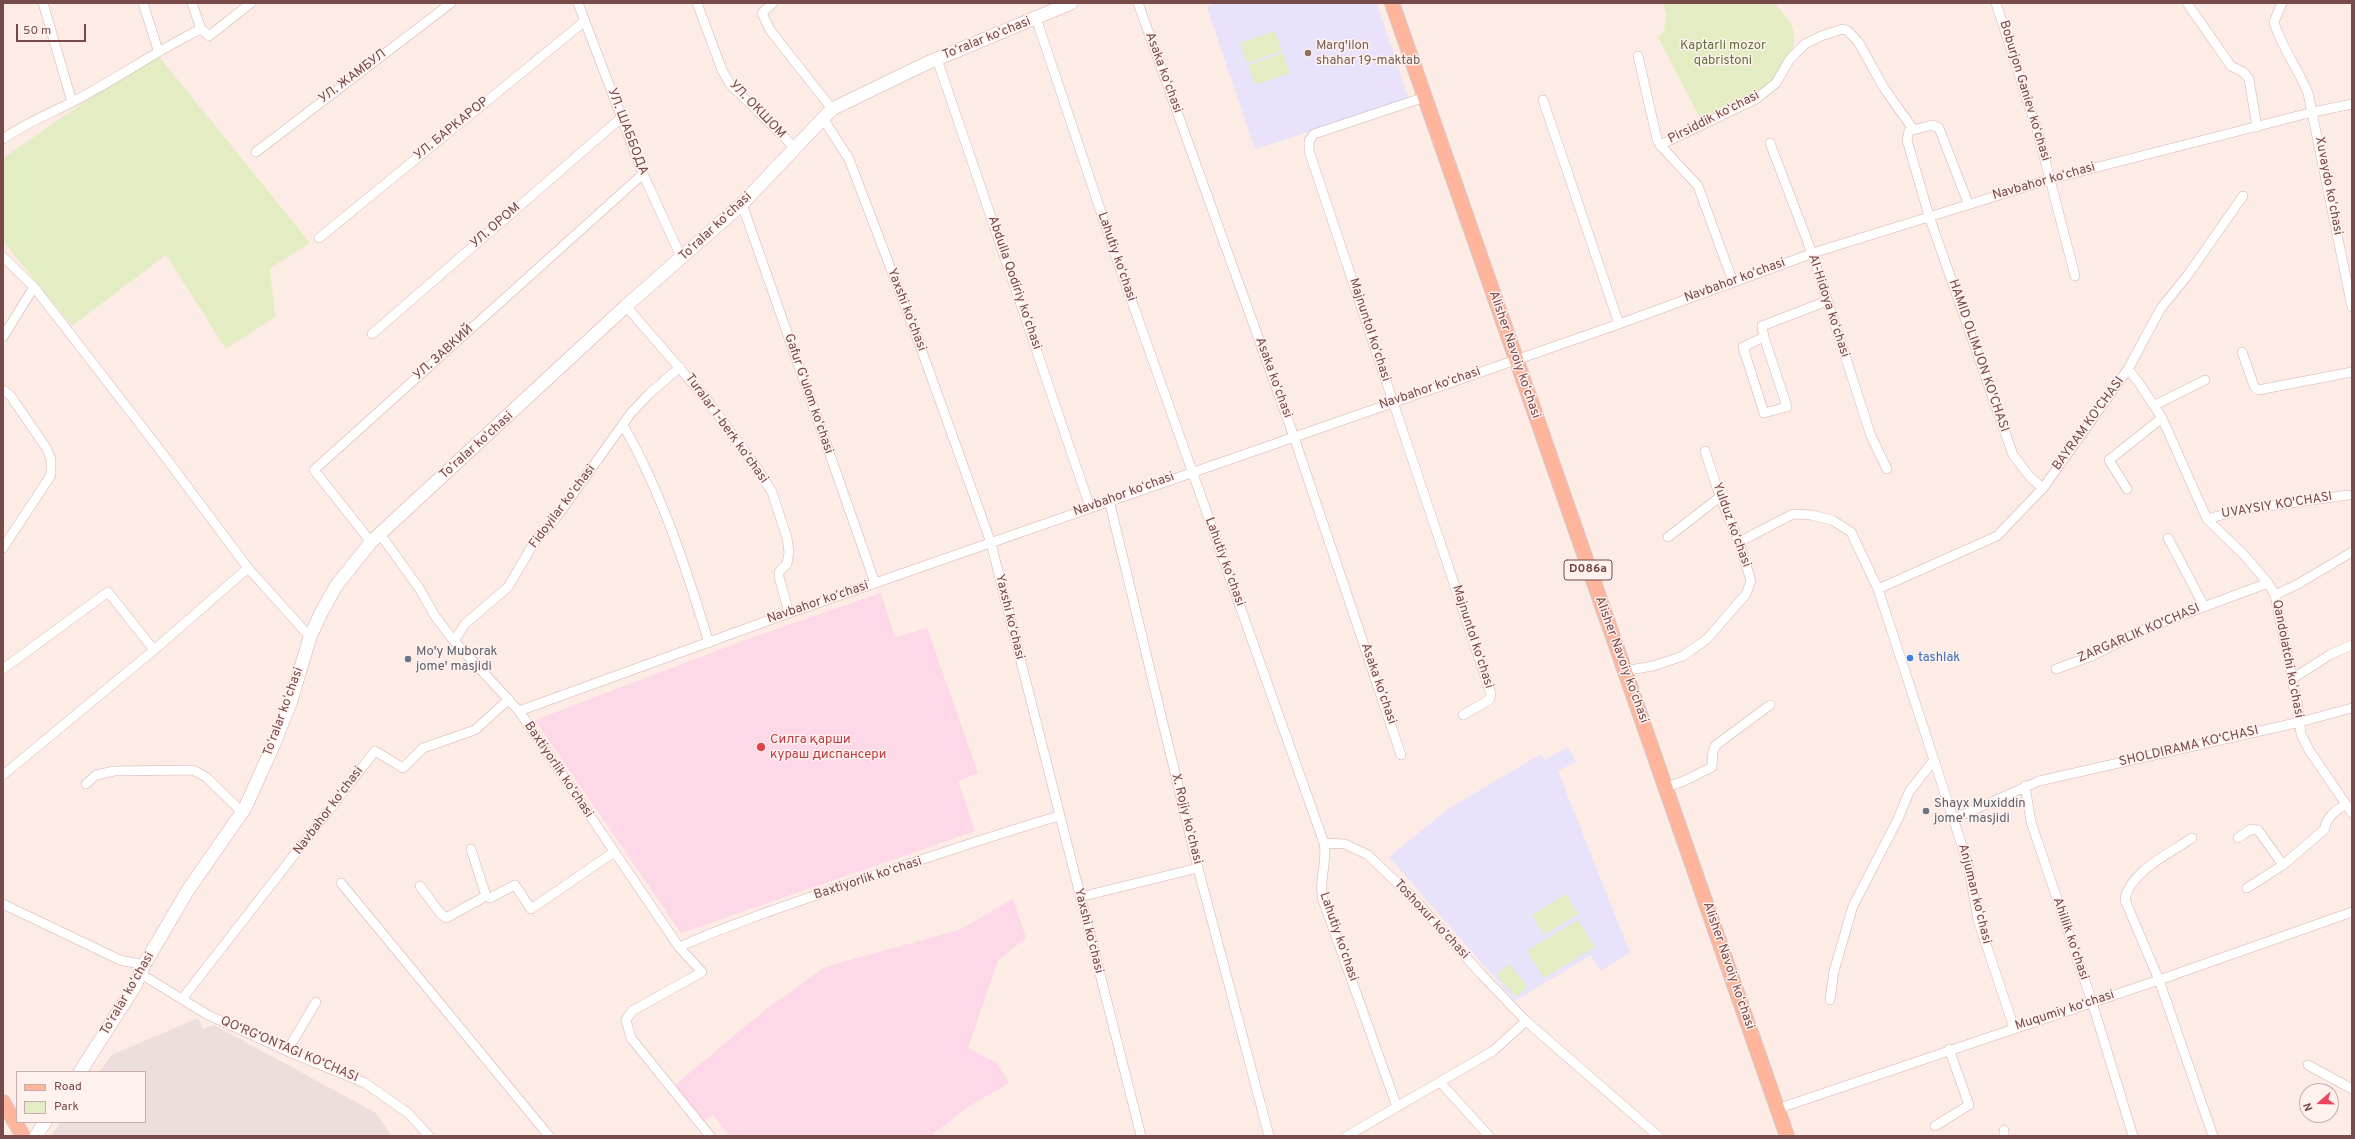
<!DOCTYPE html>
<html>
<head>
<meta charset="utf-8">
<style>
	body { margin:0 }
	#map { position:relative; width:2355px; height:1139px; overflow:hidden; background:#fdebe5; font-family:Overpass,sans-serif }
	canvas { display:block }
	.frame { position:absolute; inset:0; border:4px solid #784949; pointer-events:none }
	.legend { position:absolute; left:16px; top:1071px; width:130px; height:52px; box-sizing:border-box; background:#fff1ed; border:1px solid #c9aeab; margin:0; padding:5px 7px; list-style:none; font-size:12px; color:#784949 }
	.legend li { display:flex; align-items:center; gap:8px; height:20px }
	.legend b { width:20px; border:1px solid #c9aeab }
	.north { position:absolute; left:2299px; top:1083px; width:40px; height:40px; box-sizing:border-box; background:#fff1ed; border:1px solid #c9aeab; border-radius:50%; rotate:250deg; font-size:11px; font-weight:700; line-height:16px; text-align:center; color:#784949 }
	.north::after { content:''; display:block; margin:auto; width:14px; height:18px; background:#ed455d; clip-path:polygon(50% 0,100% 100%,50% 72%,0 100%) }
	.scale { position:absolute; left:16px; top:24px; width:70px; height:18px; box-sizing:border-box; border:2px solid #784949; border-top:0; padding-left:5px; font-size:12px; line-height:14px; white-space:nowrap; color:#784949; -webkit-text-stroke:3px #fff1ed; paint-order:stroke }
</style>
</head>
<body>
<div id="map">
<canvas width="2355" height="1139"></canvas>
<div class="frame"></div>
<ul class="legend">
<li><b style="height:5px;background:#ffb59b"></b>Road</li>
<li><b style="height:11px;background:#e3ecc3"></b>Park</li>
</ul>
<div class="north">N</div>
<div class="scale">50 m</div>
</div>
<script>
const g = document.querySelector('canvas').getContext('2d');
g.lineJoin = 'round';
function fill(path, color) { g.fillStyle = color; g.fill(path, 'evenodd'); }
function stroke(path, color, width, dash) { g.strokeStyle = color; g.lineWidth = width; g.lineCap = dash ? 'butt' : 'round'; g.setLineDash(dash || []); g.stroke(path); }
function label(font, color, halo, rows, align = 'center') {
  g.font = font + ' Overpass,sans-serif'; g.lineWidth = 3; g.setLineDash([]); g.textBaseline = 'middle'; g.strokeStyle = halo; g.fillStyle = color; for (const [text, x, y, turn = 0] of rows) {
    g.save(); g.translate(x, y); g.rotate((+turn || 0) * Math.PI / 180); g.textAlign = isNaN(turn) ? turn : align; if (halo) g.strokeText(text, 0, 0); g.fillText(text, 0, 0); g.restore();
  }
}
const industrial = new Path2D(`
	M198,1018L203,1029L214,1025L376,1113L392,1136H50L61,1122H145V1072H99L112,1055Z`);
const education = new Path2D(`
	M1216,3H1377L1409,100L1255,149L1207,7Z
	M1568,747L1576,762L1558,771L1630,953L1600,971L1591,955L1515,1001L1389,857L1448,809L1541,754L1544,760Z`);
const medical = new Path2D(`
	M881,593L895,638L927,628L978,773L958,781L975,831L681,933L535,720L748,639Z
	M1013,899L1026,938L998,960L968,1048L997,1063L1009,1083L971,1105L930,1136H730L713,1115L704,1122L675,1085L765,1010L825,967L959,930Z`);
const green = new Path2D(`
	M1663,3H1774C1780,10 1791,21 1793,30C1803,76 1735,107 1702,122L1658,37L1664,32L1666,14Z
	M1275,31L1282,51L1247,63L1240,43Z
	M153,49L310,243L270,268L275,317L226,349L166,255L72,326L3,241V158L105,88Z
	M1283,53L1290,73L1255,85L1248,65Z
	M1566,894L1578,914L1544,935L1532,915Z
	M1578,920L1595,947L1544,978L1527,951Z
	M1509,964L1528,987L1516,997L1496,975Z`);
const minor = new Path2D(`
	M43,3L72,102
	M143,3L158,50
	M192,3L201,29L209,36L251,3
	M578,3L643,174L682,259
	M697,3L722,70L730,84L795,148
	M773,3L762,13L770,30L832,109
	M1138,3L1294,437L1401,755
	M1996,3L2038,133L2075,276
	M2187,3L2231,66L2243,72L2249,79L2257,127
	M2282,3L2274,22C2281,47 2298,68 2308,93L2352,307
	M1036,18L1114,251L1324,843C1328,864 1318,879 1323,900L1397,1107
	M1638,56L1657,139L1660,145L1698,186L1733,282
	M937,59L1090,507
	M1425,97L1314,134L1309,141V151L1491,694L1489,700L1463,715
	M1543,100L1619,324
	M822,117L849,159L918,340L991,543L1141,1136
	M3,139C27,122 50,114 76,100C119,78 157,50 201,29
	M1770,143L1812,253L1871,436L1887,469
	M1660,145L1756,99L1776,83L1790,59L1805,44L1821,36L1843,29L1848,31L1859,43L1884,88L1913,129
	M256,152L451,3
	M1968,203L1939,128L1932,125L1909,131L1907,140L1929,216L2013,455L2031,478L2043,488
	M742,204L875,583
	M319,238L585,21
	M3,257L34,287L163,454L248,568
	M626,306L707,400L757,468L772,492L787,538L789,552L787,564L779,572V577L789,613
	M372,334L621,118
	M3,337L34,287
	M1764,337L1743,347L1764,413L1787,407L1764,337L1762,326L1827,301
	M2242,352L2254,386L2258,390L2352,372
	M2128,369L2139,383L2162,418L2207,519L2245,556L2268,583L2275,595L2298,708L2301,734L2309,750L2352,813
	M3,390L10,395L47,449L51,460V475L3,548
	M2155,405L2205,380
	M623,425C662,493 686,568 709,643
	M2127,489L2109,460L2162,418
	M1109,500L1198,868L1269,1136
	M2207,519L2240,510L2348,495
	M380,534L419,588L435,616L454,641L519,711L679,947L702,972L632,1011L626,1020L631,1038L710,1136
	M1668,537L1720,497
	M2168,538L2204,606
	M371,542L314,470L643,174
	M1739,542L1793,514L1811,515L1832,520L1851,532L1878,589L1968,864L1978,920L2014,1028
	M1878,589L1997,536L2043,488L2128,369L2161,308L2187,276L2243,196
	M2275,595L2298,584L2352,552
	M454,641L465,624L508,587L535,541L556,518L631,413L650,393L680,367
	M154,650L248,568L310,637
	M3,669L108,592L154,650L3,775
	M2056,669L2092,656L2147,628L2268,583
	M1624,671L1653,666L1683,656L1707,639L1746,594L1751,581L1739,542L1720,497L1705,451
	M2292,679L2331,654L2352,645
	M519,711L789,613L1619,324L1816,252L2051,179L2313,112L2352,104
	M86,784L96,775L114,771L193,770L206,777L242,812
	M2025,786L2031,822L2092,1002L2133,1136
	M1667,787L1684,781L1712,767L1713,751L1716,745L1770,705
	M1953,819L2039,781L2300,722L2352,708
	M2192,838C2170,853 2128,873 2125,900L2159,980L2213,1136
	M2238,838L2251,829L2258,830L2283,865L2325,829C2326,816 2336,811 2346,804
	M1324,843L1345,844L1368,855L1416,901L1481,974L1526,1021L1658,1136
	M471,849L486,896
	M341,883L549,1136
	M420,886L440,913L446,918L486,896L490,898L515,885L531,909L614,852
	M2247,888L2283,865
	M1080,897L1198,868
	M3,904L120,960L144,965
	M679,947C735,922 794,903 852,883C921,860 990,836 1059,816
	M141,974L208,1015L287,1051L365,1083L408,1113L429,1136
	M182,999L375,751L403,768L423,748L475,730L509,699
	M1830,1000L1834,971L1853,906L1898,819L1909,792L1933,761
	M287,1051L316,1002
	M2308,1065L2352,1089
	M1440,1082L1489,1136
	M1777,1109L2159,980L2352,912
	M1935,1126L1969,1105L1949,1049
	M1347,1136L1493,1051L1526,1021
	M2004,1136V1130`);
const secondary = new Path2D(`
	M80,1072L135,986L144,965L188,890L245,808L273,746L291,701L310,637L321,613L336,586L371,542L626,306L742,204L832,109L925,64L1071,3
	M36,1136L45,1122`);
const primary = new Path2D(`
	M1392,3L1787,1136
	M3,1102L23,1136`);
const markers = [
	[1308,53,4,"#8d6e63"],
	[1910,658,4,"#3f7fe0"],
	[408,659,4,"#6b7280"],
	[761,747,5,"#e0444e"],
	[1926,811,4,"#6b7280"]
];
const shields = [
	[1588,570,48]
];
const shieldNames = [
	["D086a",1588,570]
];
const streetNames = [
	["Toʻralar koʻchasi",987,39,-22],
	["Asaka koʻchasi",1163,73,70],
	["УЛ. ЖАМБУЛ",353,77,-37],
	["Boburjon Ganiev koʻchasi",2024,91,73],
	["УЛ. ОКШОМ",757,110,46],
	["Pirsiddik koʻchasi",1714,118,-27],
	["УЛ. БАРКАРОР",452,129,-39],
	["УЛ. ШАББОДА",627,132,69],
	["Navbahor koʻchasi",2044,182,-16],
	["Xuvaydo koʻchasi",2328,186,79],
	["УЛ. ОРОМ",496,226,-41],
	["Toʻralar koʻchasi",716,227,-43],
	["Lahutiy koʻchasi",1116,257,71],
	["Navbahor koʻchasi",1735,281,-20],
	["Abdulla Qodiriy koʻchasi",1014,283,71],
	["Al-Hidoya koʻchasi",1828,306,72],
	["Yaxshi koʻchasi",906,310,69],
	["Majnuntol koʻchasi",1369,330,72],
	["УЛ. ЗАВКИЙ",444,353,-42],
	["Alisher Navoiy koʻchasi",1514,355,71],
	["HAMID OLIMJON KO'CHASI",1978,356,71],
	["Asaka koʻchasi",1273,378,70],
	["Navbahor koʻchasi",1430,389,-19],
	["Gafur Gʻulom koʻchasi",808,394,71],
	["BAYRAM KO'CHASI",2089,424,-54],
	["Turalar 1-berk koʻchasi",726,429,54],
	["Toʻralar koʻchasi",477,446,-42],
	["Navbahor koʻchasi",1124,495,-20],
	["UVAYSIY KO'CHASI",2277,506,-9],
	["Fidoyilar koʻchasi",563,507,-53],
	["Yulduz koʻchasi",1731,525,70],
	["Lahutiy koʻchasi",1224,562,70],
	["Navbahor koʻchasi",818,603,-19],
	["Yaxshi koʻchasi",1009,617,76],
	["ZARGARLIK KO'CHASI",2139,634,-23],
	["Majnuntol koʻchasi",1472,637,72],
	["Qandolatchi koʻchasi",2287,659,79],
	["Alisher Navoiy koʻchasi",1621,660,70],
	["Asaka koʻchasi",1378,684,71],
	["Toʻralar koʻchasi",284,712,-70],
	["SHOLDIRAMA KO‘CHASI",2189,747,-13],
	["Baxtiyorlik koʻchasi",558,770,56],
	["Navbahor koʻchasi",329,811,-53],
	["X. Rojiy koʻchasi",1186,819,76],
	["Baxtiyorlik koʻchasi",868,879,-18],
	["Anjuman koʻchasi",1974,894,76],
	["Toshoxur koʻchasi",1431,920,47],
	["Yaxshi koʻchasi",1088,931,76],
	["Lahutiy koʻchasi",1338,937,71],
	["Ahillik koʻchasi",2070,939,71],
	["Alisher Navoiy koʻchasi",1728,966,71],
	["Toʻralar koʻchasi",128,994,-60],
	["Muqumiy koʻchasi",2065,1011,-18],
	["QO‘RG‘ONTAGI KO‘CHASI",289,1050,23]
];
const educationNames = [
	["Marg'ilon",1316,46],
	["shahar 19-maktab",1316,61]
];
const parkNames = [
	["Kaptarli mozor",1723,46],
	["qabristoni",1723,61]
];
const worshipNames = [
	["Mo'y Muborak",416,652],
	["jome' masjidi",416,667],
	["Shayx Muxiddin",1934,804],
	["jome' masjidi",1934,819]
];
const shopNames = [
	["tashlak",1918,658]
];
const healthNames = [
	["Силга қарши",770,740],
	["кураш диспансери",770,755]
];
fill(industrial, '#ebdedc');
fill(education, '#e8e2fa');
fill(medical, '#fcd8e9');
fill(green, '#e3ecc3');
stroke(minor, '#d5b3b0', 10);
stroke(secondary, '#d8b0ad', 14);
stroke(primary, '#d6c8c8', 16);
stroke(minor, '#fff', 9);
stroke(secondary, '#fff', 13);
stroke(primary, '#ffb59b', 14);
for (const [x, y, r, color] of markers) { const dot = new Path2D(); dot.arc(x, y, r, 0, 2 * Math.PI); g.fillStyle = color; g.fill(dot); stroke(dot, '#fff1ed', 1.5); }
for (const [x, y, w] of shields) { const box = new Path2D(); box.roundRect(x - w / 2, y - 10, w, 20, 3); g.fillStyle = '#fff1ed'; g.fill(box); stroke(box, '#784949', 1); }
label('bold 12px', '#784949', null, shieldNames);
label('13px', '#784949', '#fff1ed', streetNames);
label('13px', '#785e54', '#fff1ed', educationNames, 'left');
label('13px', '#5f733b', '#fff1ed', parkNames);
label('13px', '#5b616d', '#fff1ed', worshipNames, 'left');
label('13px', '#366cbe', '#fff1ed', shopNames, 'left');
label('13px', '#be3a42', '#fff1ed', healthNames, 'left');
</script>
</body>
</html>
